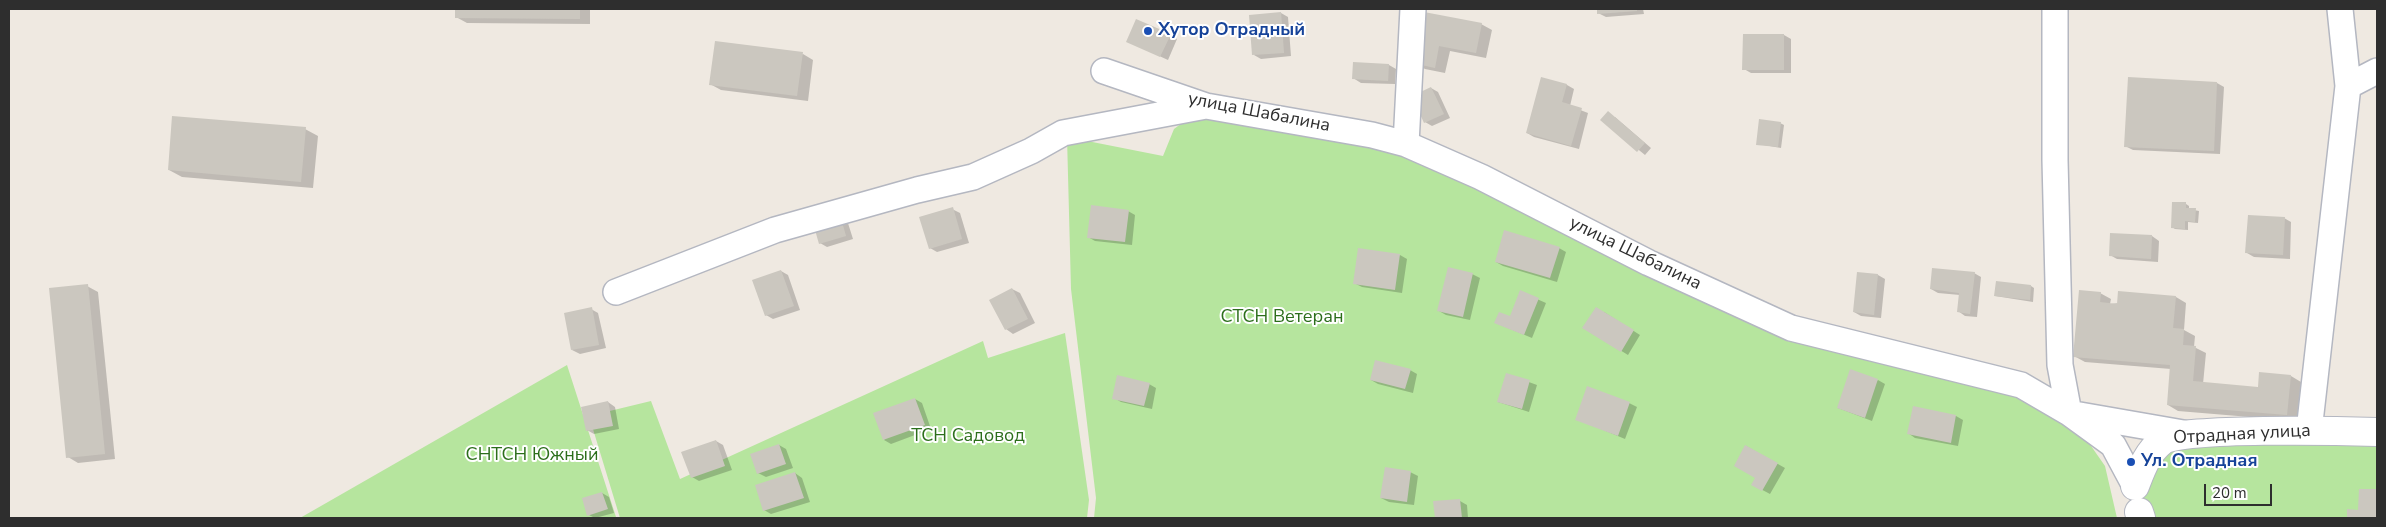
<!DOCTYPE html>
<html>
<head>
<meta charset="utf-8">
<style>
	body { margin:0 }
	#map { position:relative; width:2386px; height:527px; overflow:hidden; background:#efe9e1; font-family:"Nunito Sans",sans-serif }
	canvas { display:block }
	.frame { position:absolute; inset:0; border:10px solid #2e2e2e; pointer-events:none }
	.scale { position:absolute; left:2204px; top:484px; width:68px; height:22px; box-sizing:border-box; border:2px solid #2e2e2e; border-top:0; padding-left:6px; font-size:15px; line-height:18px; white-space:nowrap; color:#2e2e2e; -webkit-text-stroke:4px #fff; paint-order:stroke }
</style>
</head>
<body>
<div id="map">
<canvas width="2386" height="527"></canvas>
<div class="frame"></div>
<div class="scale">20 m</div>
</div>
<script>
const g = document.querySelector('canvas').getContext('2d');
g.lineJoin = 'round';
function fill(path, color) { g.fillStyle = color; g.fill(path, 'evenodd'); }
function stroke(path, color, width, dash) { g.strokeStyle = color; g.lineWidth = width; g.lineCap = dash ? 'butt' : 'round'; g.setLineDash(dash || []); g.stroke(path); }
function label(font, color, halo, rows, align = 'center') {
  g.font = font + ' "Nunito Sans",sans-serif'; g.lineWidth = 4; g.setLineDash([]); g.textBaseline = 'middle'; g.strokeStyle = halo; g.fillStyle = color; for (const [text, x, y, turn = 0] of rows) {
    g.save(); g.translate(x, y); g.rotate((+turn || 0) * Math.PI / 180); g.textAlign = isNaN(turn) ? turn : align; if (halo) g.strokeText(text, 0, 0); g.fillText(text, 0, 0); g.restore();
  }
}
const green = new Path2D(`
	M1210,102L1326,123L1788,320L2066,410L2105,466L2117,518H1094L1096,498L1071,289L1067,137L1163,156L1174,129Z
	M1065,333L1089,500L1087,518H620L589,416L651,401L680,479L983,341L988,358Z
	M567,365L616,517L300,518Z
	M2377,432V518H2141L2139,512L2145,458L2189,434Z`);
const shadow = new Path2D(`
	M456,9H590V24L467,23L456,17Z
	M1598,9H1643L1644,14L1606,17L1598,13Z
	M1281,13L1288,17L1291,56L1261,59L1254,55Z
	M1425,13L1481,24L1492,30L1486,58L1450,51L1445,73L1425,69L1415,63Z
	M1170,35L1177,39L1168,60L1135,45Z
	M1784,35L1791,39V73H1751L1744,69Z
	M803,54L813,60L808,101L721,90L710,84Z
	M1389,65L1396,69L1395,84L1361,83L1353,78Z
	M1542,79L1567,85L1574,89L1570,106L1588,113L1579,149L1534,137L1527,133Z
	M2217,83L2224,87L2220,154L2133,150L2125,146Z
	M1431,88L1438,92L1450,118L1432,126L1425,122Z
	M1615,117L1651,148L1645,155L1602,120Z
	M1780,123L1784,125L1781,148L1758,144Z
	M305,129L318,136L313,188L182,177L169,170Z
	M2186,204L2189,206V209L2199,211L2198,223L2188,222V230L2175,229L2172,227Z
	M952,209L960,213L969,243L937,252L930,248Z
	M1128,211L1135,215L1132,245L1095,241L1088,237Z
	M2284,218L2291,222L2290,259L2254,257L2247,253Z
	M847,220L853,239L827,247L820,243Z
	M2152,236L2159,241L2158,262L2117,259L2110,255Z
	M1559,248L1566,252L1557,282L1503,266L1496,262Z
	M1400,255L1407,259L1402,293L1362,287L1354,283Z
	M781,271L788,275L800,310L773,319L766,315Z
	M1858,273L1878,275L1885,279L1881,318L1861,316L1854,312Z
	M1974,273L1981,277L1977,317L1965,316L1958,311L1960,295L1938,293L1931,289Z
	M1472,274L1480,278L1470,320L1446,315L1439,311Z
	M87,286L98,292L115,459L78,463L68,457Z
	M2031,286L2034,288L2033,302L1995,296Z
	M1012,289L1020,293L1035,323L1013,334L1006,329L991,300Z
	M1521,292L1546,303L1532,338L1496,323L1510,318Z
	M2100,293L2111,299L2110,304L2176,297L2186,303L2184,330L2195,336L2194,347L2206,353L2203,384L2259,388L2291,376L2301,382L2298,421L2178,411L2168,405L2171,369L2085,362L2074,356Z
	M591,309L598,313L606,348L580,354L572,350Z
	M1604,312L1640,335L1628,355L1584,328Z
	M1410,370L1417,374L1413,393L1378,384L1371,380Z
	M1507,374L1537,385L1529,412L1498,402Z
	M1878,380L1885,384L1872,421L1838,408Z
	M1149,384L1156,388L1152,409L1121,402L1114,398Z
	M915,399L922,403L931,429L891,444L884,440Z
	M608,402L615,407L619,429L594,434L587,430Z
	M1629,403L1637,407L1625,439L1577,419Z
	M1914,407L1956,416L1963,420L1958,446L1915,438L1908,433Z
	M716,441L723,445L732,470L699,481L692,477Z
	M779,445L786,449L793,468L766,477L758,473Z
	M1746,446L1785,468L1770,494L1753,485L1756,478Z
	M1410,472L1418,476L1414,505L1389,502L1381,498Z
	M795,473L802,478L810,502L771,514L764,510Z
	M2360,490L2377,491V518H2348V511H2360Z
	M602,493L609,497L614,513L595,518L589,515Z
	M1460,501L1467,505L1468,518H1436L1434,503Z`);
const building = new Path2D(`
	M455,9H580V19L455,18Z
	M1597,9H1637V11L1597,14Z
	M1281,12L1284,53L1252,55L1249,15Z
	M1424,12L1482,23L1476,53L1439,46L1435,68L1413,63Z
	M1136,19L1171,34L1160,57L1126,42Z
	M1743,34H1784V70H1742Z
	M715,41L803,52L797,96L709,85Z
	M1353,62L1389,64L1388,81L1352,79Z
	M1541,77L1567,84L1562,102L1582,108L1571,146L1526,133Z
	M2128,77L2217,82L2214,151L2124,147Z
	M1431,87L1444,114L1424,123L1412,96Z
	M1608,111L1645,143L1637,152L1600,120Z
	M172,116L306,127L301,182L168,170Z
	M1759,119L1781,122L1778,147L1756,145Z
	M2172,202H2186V208H2196L2195,222L2185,221V229L2171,228Z
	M1091,205L1129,210L1125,242L1087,238Z
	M953,207L962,239L929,249L919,217Z
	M840,215L846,236L819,244L813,223Z
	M2248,215L2285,217L2283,255L2245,253Z
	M1504,230L1560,247L1550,278L1495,262Z
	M2110,233L2152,235L2151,259L2109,256Z
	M1358,248L1400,254L1395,290L1353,284Z
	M1448,267L1473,273L1463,317L1437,311Z
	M1932,268L1975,272L1970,314L1957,312L1959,293L1930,289Z
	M781,270L794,306L765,316L752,280Z
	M1857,272L1878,274L1874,315L1853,312Z
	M1996,281L2031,285L2030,300L1994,296Z
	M88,284L105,454L66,458L49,288Z
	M1012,288L1028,319L1005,330L989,300Z
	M1520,290L1539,298L1524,335L1494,323L1499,312L1510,316Z
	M2079,290L2101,292L2100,302L2117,304L2118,291L2176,296L2173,328L2184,329L2183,345L2196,346L2193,381L2258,387L2259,372L2291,375L2287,415L2167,405L2170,365L2073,357Z
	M592,307L599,345L571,350L564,313Z
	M1596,307L1634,330L1621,352L1582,328Z
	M1375,360L1411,369L1405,389L1370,380Z
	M1850,369L1878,379L1865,418L1837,408Z
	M1506,373L1530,380L1522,409L1497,402Z
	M1117,375L1150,383L1144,406L1112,399Z
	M1587,386L1630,402L1618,436L1575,420Z
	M915,398L925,425L883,440L873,413Z
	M608,401L613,426L586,431L581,407Z
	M1913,406L1956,415L1951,443L1907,434Z
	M716,440L725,466L691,478L681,452Z
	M779,444L786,464L757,474L750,454Z
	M1745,445L1778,463L1762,491L1751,485L1755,478L1734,466Z
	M1385,467L1411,471L1407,502L1380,498Z
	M795,472L804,498L763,511L755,485Z
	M2359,489H2377V518H2347V509L2358,510Z
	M602,492L608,509L587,516L582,498Z
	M1460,499L1462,518H1435L1433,501Z`);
const minor = new Path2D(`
	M2055,9V160L2060,365L2069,413
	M2340,9L2348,86
	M1104,71L1206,106L1372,135L1406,144L1481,177L1649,263L1791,328L2021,385L2069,413L2113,445L2135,486
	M1406,144L1413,9
	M616,292L775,230L917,190L973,177L1031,151L1063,133L1206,106
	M2074,414L2189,434
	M2309,431L2348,86L2377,71`);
const secondary = new Path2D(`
	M2135,486C2142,468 2147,453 2162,441C2178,427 2346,431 2377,432
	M2139,512L2141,518`);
const markers = [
	[1148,31,5,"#1a4fb4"],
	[2131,462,5,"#1a4fb4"]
];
const transitNames = [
	["Хутор Отрадный",1158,31],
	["Ул. Отрадная",2141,462]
];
const streetNames = [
	["улица Шабалина",1259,113,11],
	["улица Шабалина",1635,254,26],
	["Отрадная улица",2242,435,-3]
];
const parkNames = [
	["СТСН Ветеран",1282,318],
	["ТСН Садовод",968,437],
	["СНТСН Южный",532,456]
];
fill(green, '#b6e59e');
fill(shadow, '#0003');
fill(building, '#cbc7bf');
stroke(minor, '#b4b7c1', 28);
stroke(secondary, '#b4b7c1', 30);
stroke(minor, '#fff', 25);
stroke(secondary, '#fff', 28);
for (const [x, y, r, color] of markers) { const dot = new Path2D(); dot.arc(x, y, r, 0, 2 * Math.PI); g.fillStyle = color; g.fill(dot); stroke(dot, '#fff', 2); }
label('bold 18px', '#164399', '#fff', transitNames, 'left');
label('18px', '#2e2e2e', '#fff', streetNames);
label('18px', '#2c6e1b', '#fff', parkNames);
</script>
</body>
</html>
